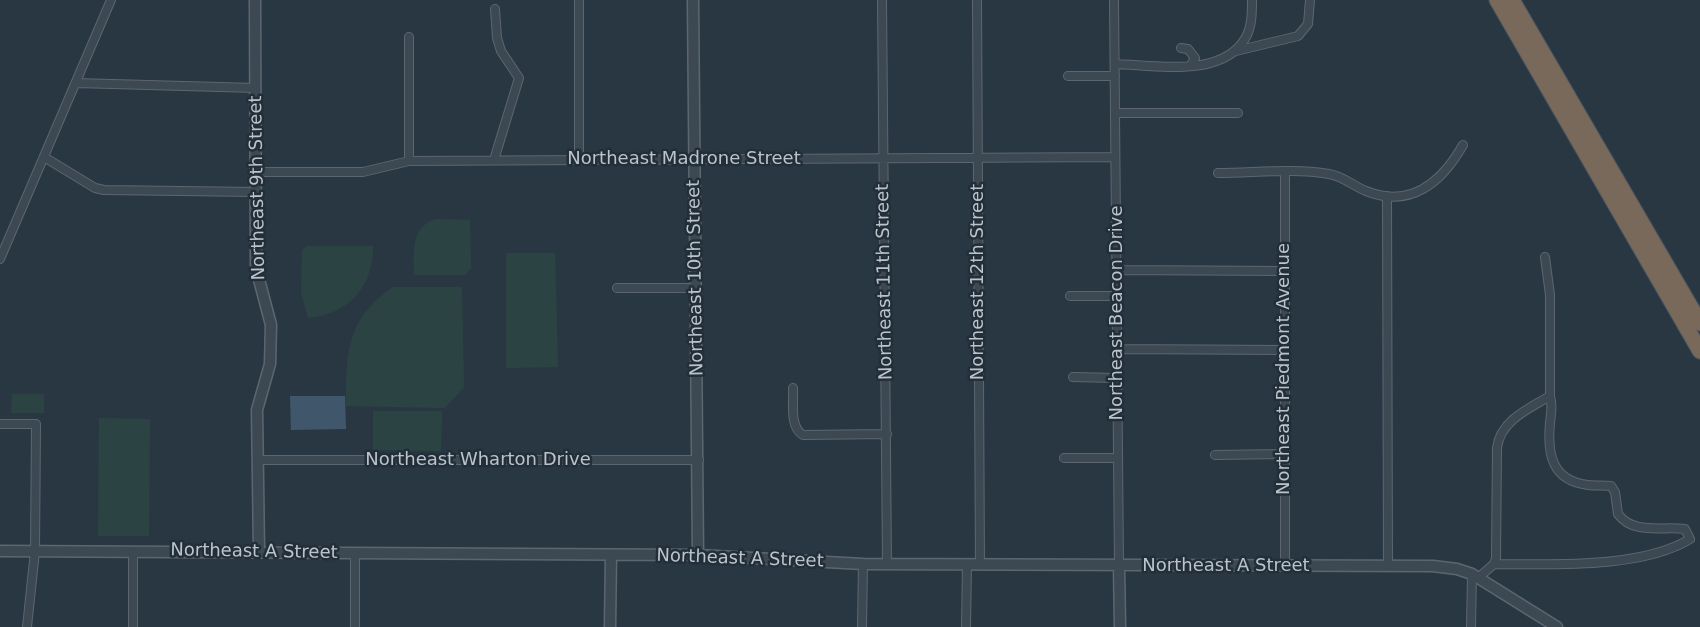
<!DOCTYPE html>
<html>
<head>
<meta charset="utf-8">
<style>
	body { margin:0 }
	canvas { display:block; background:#293743 }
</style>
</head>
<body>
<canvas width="1700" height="627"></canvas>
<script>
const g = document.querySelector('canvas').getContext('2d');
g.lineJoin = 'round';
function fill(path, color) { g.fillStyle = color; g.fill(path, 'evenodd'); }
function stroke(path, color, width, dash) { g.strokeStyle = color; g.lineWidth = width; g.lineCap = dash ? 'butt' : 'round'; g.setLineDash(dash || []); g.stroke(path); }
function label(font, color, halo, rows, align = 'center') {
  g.font = font + ' "DejaVu Sans",sans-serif'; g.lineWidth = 5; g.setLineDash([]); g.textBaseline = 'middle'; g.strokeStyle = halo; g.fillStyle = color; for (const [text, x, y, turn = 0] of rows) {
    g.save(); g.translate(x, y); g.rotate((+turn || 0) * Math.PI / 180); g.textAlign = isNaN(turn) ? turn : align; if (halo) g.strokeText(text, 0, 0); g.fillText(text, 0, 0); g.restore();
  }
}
const green = new Path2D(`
	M436,219L470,220L471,268L465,275H414C414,253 410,227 436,219Z
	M307,246H373C373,287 349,314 308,318L301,292L302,250Z
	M506,253H555L558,367L506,368Z
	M393,287H462L464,387L445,408L346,406C346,354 346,319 393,287Z
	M12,394H44V413H11Z
	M373,411H442L441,451L373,450Z
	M99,418L150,419L149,536H98Z`);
const water = new Path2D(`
	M290,396H345L346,429L291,430Z`);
const minor = new Path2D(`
	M579,0V159
	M882,0L887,564
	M977,0L980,565
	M1114,0L1119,565
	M409,37V161
	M1181,48L1188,49L1195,58L1191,65
	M1236,51L1298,36L1308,24L1310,0
	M1115,64C1155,65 1223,79 1246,37C1252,26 1252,12 1252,0
	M1068,76H1115
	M76,83L256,88
	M1117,113H1238
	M44,157L95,188L104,190L257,192
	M494,160L519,78L501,51L497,38L495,9
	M256,172H363L409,161L1114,157
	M1218,173C1254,173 1293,168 1329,174C1343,176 1353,186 1366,191C1411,209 1442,182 1463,145
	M1285,173V566
	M1387,196L1388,566
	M0,259L111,0
	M1116,270L1284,271
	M617,288H696
	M1070,296H1116
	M1117,349L1284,350
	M1073,377L1117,378
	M793,388C794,402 789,427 803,435L887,434
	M0,424H36L35,551L27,627
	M1215,455L1284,454
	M1064,458H1117
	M258,460H699
	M133,551V627
	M1494,564C1551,564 1641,569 1690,539L1685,529C1663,526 1633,535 1618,514L1615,492L1611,486C1604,485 1596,486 1588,485C1552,481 1547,454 1550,423C1551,413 1553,405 1550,396V295L1545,257
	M1478,578L1494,564L1496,558L1497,448C1500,421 1528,409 1550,396
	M355,627V553
	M862,627L863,564
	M966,627L967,564
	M1471,627L1472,574`);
const tertiary = new Path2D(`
	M255,0L256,268L271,325L270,364L257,410L259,552
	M693,0L698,555
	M0,551L698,555L863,564L1433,566L1457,569L1472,574L1557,627
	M1119,565L1120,627
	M610,627L611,555`);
const motorway = new Path2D(`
	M1497,0L1700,351
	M1512,0L1700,323`);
const streetNames = [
	["Northeast Madrone Street",684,159],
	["Northeast 9th Street",258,188,-91],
	["Northeast 10th Street",696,278,-91],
	["Northeast 11th Street",885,282,-91],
	["Northeast 12th Street",978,282,-90],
	["Northeast Beacon Drive",1117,313,-90],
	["Northeast Piedmont Avenue",1284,369,-90],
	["Northeast Wharton Drive",478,460],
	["Northeast A Street",254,552,1],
	["Northeast A Street",740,559,2],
	["Northeast A Street",1226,566]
];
fill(green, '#2b4443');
fill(water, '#40576b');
stroke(minor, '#5c6670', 10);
stroke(tertiary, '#5c6670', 13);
stroke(motorway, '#48535d', 17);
stroke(minor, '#3d4952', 8);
stroke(tertiary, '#3d4952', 10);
stroke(motorway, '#78695b', 15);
label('18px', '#bbc3cc', '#222e38', streetNames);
</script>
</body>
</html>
